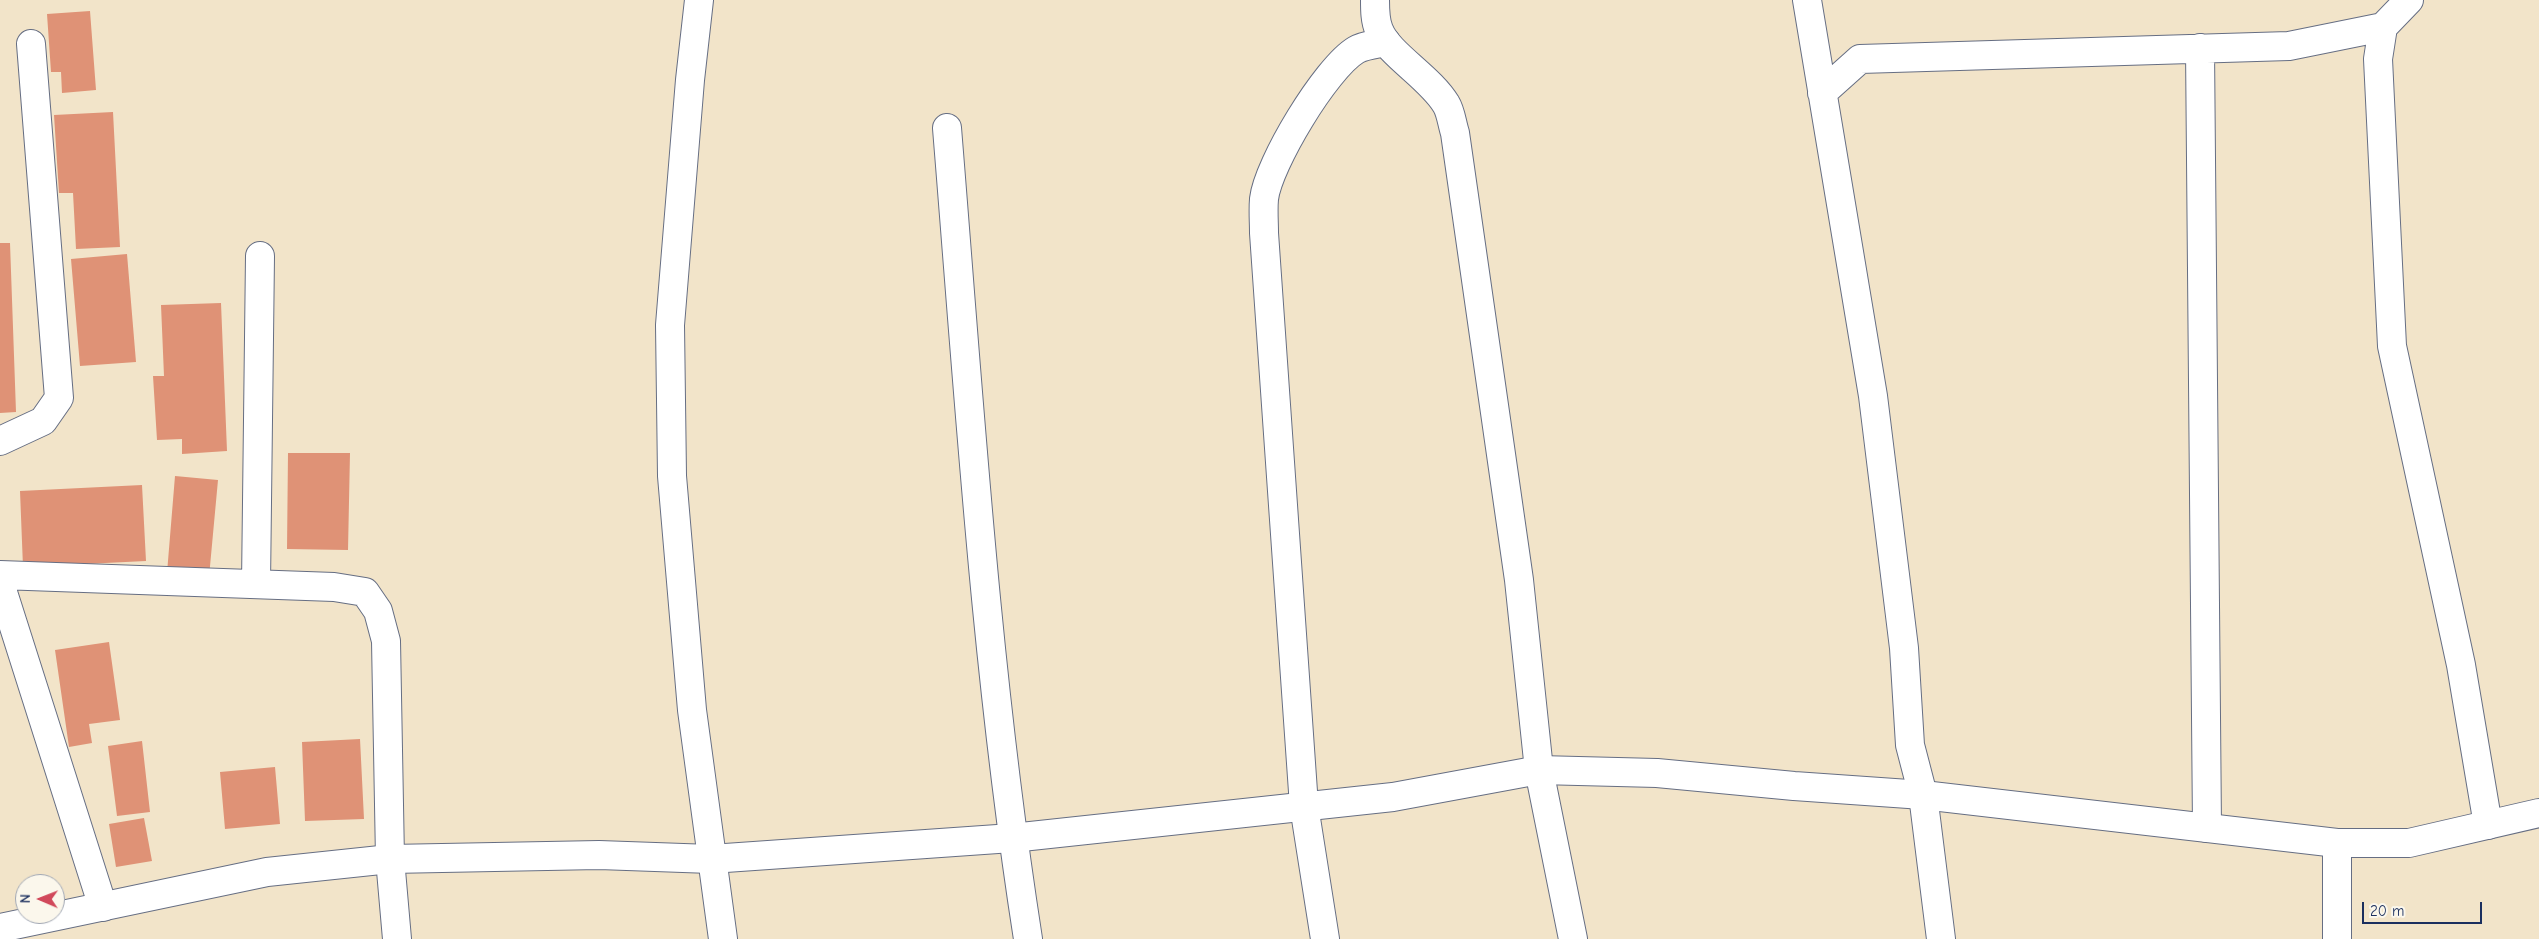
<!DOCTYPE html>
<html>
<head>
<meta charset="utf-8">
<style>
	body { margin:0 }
	#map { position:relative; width:2539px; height:939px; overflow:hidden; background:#f2e4c9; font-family:"Comic Neue",sans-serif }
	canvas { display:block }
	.north { position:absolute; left:15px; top:874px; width:50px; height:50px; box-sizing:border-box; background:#fbf7ec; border:1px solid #a1a7b3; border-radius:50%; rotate:271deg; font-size:14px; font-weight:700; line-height:20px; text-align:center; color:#1b2f5e }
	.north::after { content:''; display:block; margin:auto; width:18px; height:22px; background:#d1495b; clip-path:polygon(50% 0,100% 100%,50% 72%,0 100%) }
	.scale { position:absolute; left:2362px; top:902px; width:120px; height:22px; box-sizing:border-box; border:2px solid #1b2f5e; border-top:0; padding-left:6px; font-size:15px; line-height:18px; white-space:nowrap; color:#1b2f5e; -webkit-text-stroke:4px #fbf7ec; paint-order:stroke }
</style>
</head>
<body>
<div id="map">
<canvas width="2539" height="939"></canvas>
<div class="north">N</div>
<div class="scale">20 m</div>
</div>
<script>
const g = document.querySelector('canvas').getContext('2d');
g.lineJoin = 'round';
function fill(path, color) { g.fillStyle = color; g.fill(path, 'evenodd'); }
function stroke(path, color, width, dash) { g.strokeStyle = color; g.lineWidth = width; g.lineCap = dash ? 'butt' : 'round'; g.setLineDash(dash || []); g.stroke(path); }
const building = new Path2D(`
	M90,11L96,90L62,93L61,72H51L47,14Z
	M113,112L120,247L76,249L73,193H59L54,115Z
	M0,243H10L16,412L0,413Z
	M127,254L136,362L80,366L71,259Z
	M221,303L227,451L182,454V439L157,440L153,376H164L161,305Z
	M288,453H350L348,550L287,549Z
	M175,476L218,480L209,577L167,573Z
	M142,485L146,561L23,567L20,491Z
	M109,642L120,720L89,724L92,743L69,747L55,650Z
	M360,739L364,819L305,821L302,742Z
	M142,741L150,812L117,816L108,746Z
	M275,767L280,824L225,829L220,772Z
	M144,818L152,861L116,867L109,824Z`);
const minor = new Path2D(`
	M699,0L690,80L670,325L672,476L692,710L723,939
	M1807,0L1873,396L1904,648L1910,745L1923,795L1941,939
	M2409,0L2383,27L2378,59L2392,346L2461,665L2488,825
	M2200,48L2207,828
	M1822,93L1860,59L2289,46L2383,27
	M947,128C969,398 986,671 1028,939
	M0,441L43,421L59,398L31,44
	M0,575L334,587L365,592L378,611L386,641L390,859L397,939
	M0,583L103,907
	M256,584L260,256
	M1539,770L1573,939
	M1325,939L1304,806L1264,233C1264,222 1263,210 1264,199C1268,164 1326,68 1356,50C1364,45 1377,44 1386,42
	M2337,939V843`);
const tertiary = new Path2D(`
	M1375,0C1375,10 1375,21 1379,30C1388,54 1430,77 1446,104C1451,112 1452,124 1455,133L1519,580L1539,770`);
const secondary = new Path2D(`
	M0,928L267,872L390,859L599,855L711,859L1012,838L1393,797L1539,770L1657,773L1794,786L1923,795L2337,843H2409L2539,813`);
fill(building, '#df9276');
stroke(minor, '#666e83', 30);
stroke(tertiary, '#666e83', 30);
stroke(secondary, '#666e83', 30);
stroke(minor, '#fff', 28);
stroke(tertiary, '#fff', 28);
stroke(secondary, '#fff', 28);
</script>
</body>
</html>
